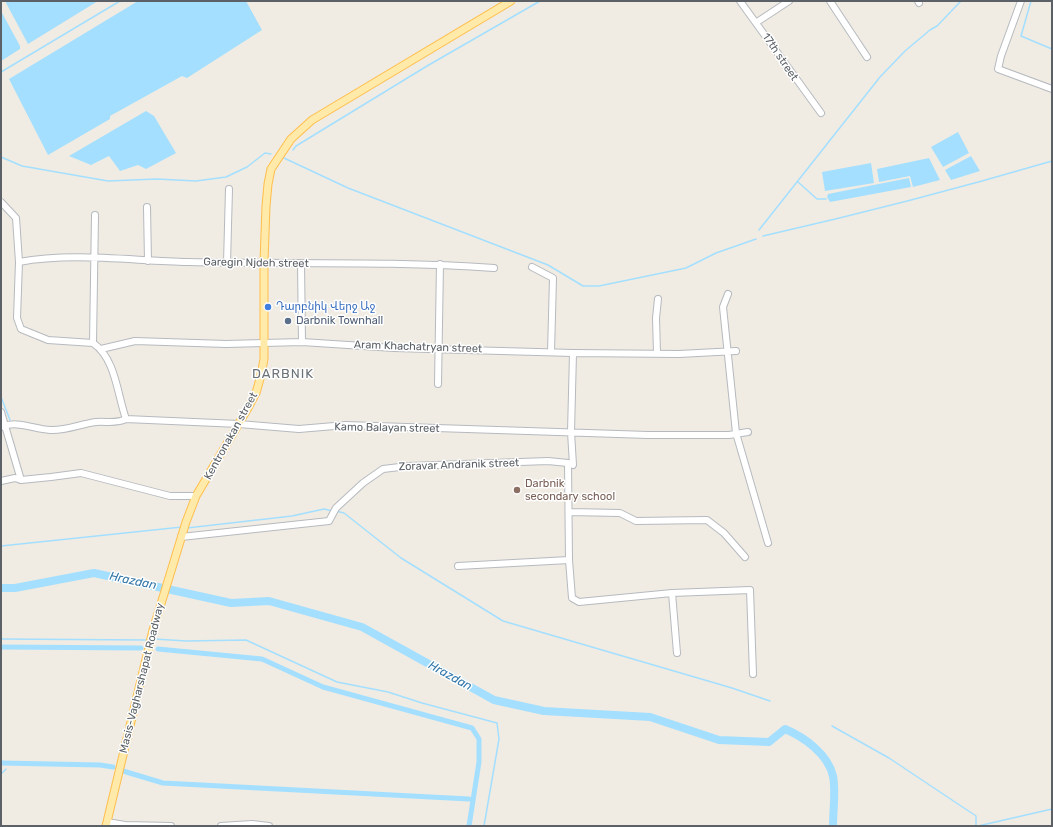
<!DOCTYPE html>
<html>
<head>
<meta charset="utf-8">
<style>
	body { margin:0 }
	#map { position:relative; width:1053px; height:827px; overflow:hidden; background:#f0ece3; font-family:Rubik,sans-serif }
	canvas { display:block }
	.frame { position:absolute; inset:0; border:2px solid #5b6166; pointer-events:none }
</style>
</head>
<body>
<div id="map">
<canvas width="1053" height="827"></canvas>
<div class="frame"></div>
</div>
<script>
const g = document.querySelector('canvas').getContext('2d');
g.lineJoin = 'round';
function fill(path, color) { g.fillStyle = color; g.fill(path, 'evenodd'); }
function stroke(path, color, width, dash) { g.strokeStyle = color; g.lineWidth = width; g.lineCap = dash ? 'butt' : 'round'; g.setLineDash(dash || []); g.stroke(path); }
function label(font, color, halo, rows, align = 'center') {
  g.font = font + ' Rubik,"Noto Sans Armenian",sans-serif'; g.lineWidth = 3; g.setLineDash([]); g.textBaseline = 'middle'; g.strokeStyle = halo; g.fillStyle = color; for (const [text, x, y, turn = 0] of rows) {
    g.save(); g.translate(x, y); g.rotate((+turn || 0) * Math.PI / 180); g.textAlign = isNaN(turn) ? turn : align; if (halo) g.strokeText(text, 0, 0); g.fillText(text, 0, 0); g.restore();
  }
}
const water = new Path2D(`
	M5,1H98L28,44Z
	M138,1H246L262,30L187,78L182,76L110,116V119L48,155L9,79Z
	M1,11L20,46V49L1,61Z
	M146,111L154,116L176,153L146,169L138,165L120,171L109,156L91,165L69,156Z
	M958,132L969,153L943,167L931,147Z
	M971,156L980,171L951,180L945,170Z
	M929,158L940,180L913,187L910,176L879,182L877,169Z
	M871,163L874,183L825,191L822,172Z
	M909,178L911,187L830,202L827,197L828,194Z`);
const stream = new Path2D(`
	M1031,1L1021,36L1052,49
	M1,72L120,1
	M293,150L296,146L427,66L540,1
	M1,157L22,166L108,181L157,179L196,181L226,177L247,167L265,153L271,154
	M284,158L348,188L548,265L583,286H599L686,268L716,253L756,239
	M798,182L817,199H826
	M759,230L880,77L905,51L930,30L937,26L961,1
	M763,236C860,214 957,189 1052,161
	M1,397L10,420
	M336,511L344,513L401,558L503,621L732,688L770,701
	M187,528L292,516L324,509L332,511
	M1,546L182,527
	M1,639L148,640
	M154,639L187,641L246,640L337,682L388,692L422,703L497,723L499,739L484,826
	M832,726L889,758L976,816V826
	M1,774L6,769
	M978,826L1052,809`);
const canal = new Path2D(`
	M1,647L141,648
	M158,649L262,659L323,687L472,728L479,739V762L469,826
	M1,763L100,765L113,767
	M123,771L163,783L469,799`);
const river = new Path2D(`
	M1,588H15L94,573L231,603L269,601L362,627L494,700L544,711L650,717L719,740L769,742L785,729C804,737 828,754 833,776C836,791 833,810 833,826`);
const minor = new Path2D(`
	M740,1L821,113
	M830,1L867,57
	M918,1L919,3
	M1021,1L1001,56L998,69L1052,89
	M757,22L789,1
	M1,202L16,218L19,262L17,318L21,329L48,340L93,343C116,359 117,394 126,419
	M147,207L148,261
	M19,262C72,252 133,261 188,262C290,264 392,261 494,268
	M227,263L229,189
	M301,263L302,342
	M532,267L553,278L551,352
	M728,294L723,307L736,433L768,543
	M93,343L95,215
	M101,349L135,341L226,344L302,342L394,348L573,353L679,354L736,351
	M657,353L656,318L658,299
	M438,384L440,264
	M1,412L21,480
	M1,427C17,420 33,429 50,430C66,431 80,424 96,422C106,421 117,424 126,419L239,424L299,429L346,425L648,435H729L748,432
	M568,463L573,465L571,432L573,353
	M1,481L15,478L21,480L51,477L81,473L170,496H196
	M569,512L620,513L636,521L707,520L724,533L745,557
	M181,537L329,521L336,508L363,483L383,469L408,466L548,461L568,463L569,560L572,598L579,602L672,593L750,590L753,674
	M458,566L569,560
	M672,593L677,653
	M107,822L125,825L171,826
	M221,826L252,824L269,826`);
const major = new Path2D(`
	M106,826L153,630L186,522L196,496L248,408L256,393L261,375L264,359V262L266,206L268,184L271,169L291,139L312,120L511,1`);
const markers = [
	[268,307,4,"#3f7fe0"],
	[288,321,4,"#5c6f8a"],
	[517,490,4,"#8d6e63"]
];
const streetNames = [
	["17th street",780,57,56],
	["Garegin Njdeh street",256,263,1],
	["Aram Khachatryan street",418,347,2],
	["Kamo Balayan street",387,428,1],
	["Kentronakan street",231,436,-61],
	["Zoravar Andranik street",459,465,-2],
	["Masis-Vagharshapat Roadway",142,678,-76]
];
const shopNames = [
	["Դարբնիկ Վերջ Աջ",276,307]
];
const serviceNames = [
	["Darbnik Townhall",296,321]
];
const educationNames = [
	["Darbnik",525,484],
	["secondary school",525,497]
];
const waterNames = [
	["Hrazdan",133,581,12],
	["Hrazdan",450,676,29]
];
const quarterNames = [
	["DARBNIK",283,374]
];
fill(water, '#a4dfff');
stroke(stream, '#a4dfff', 1.5);
stroke(canal, '#a4dfff', 5);
stroke(river, '#a4dfff', 8);
stroke(minor, '#b6babf', 8);
stroke(major, '#ffbe4d', 9);
stroke(minor, '#fff', 6);
stroke(major, '#ffeaa9', 7);
for (const [x, y, r, color] of markers) { const dot = new Path2D(); dot.arc(x, y, r, 0, 2 * Math.PI); g.fillStyle = color; g.fill(dot); stroke(dot, '#fff', 1.5); }
label('11px', '#5b6166', '#fff', streetNames);
label('11px', '#366cbe', '#fff', shopNames, 'left');
label('11px', '#4e5e75', '#fff', serviceNames, 'left');
label('11px', '#785e54', '#fff', educationNames, 'left');
label('italic 12px', '#3276a9', '#fff', waterNames);
g.letterSpacing = '1px';
label('13px', '#6c7378', '#fff', quarterNames);
g.letterSpacing = '0px';
</script>
</body>
</html>
